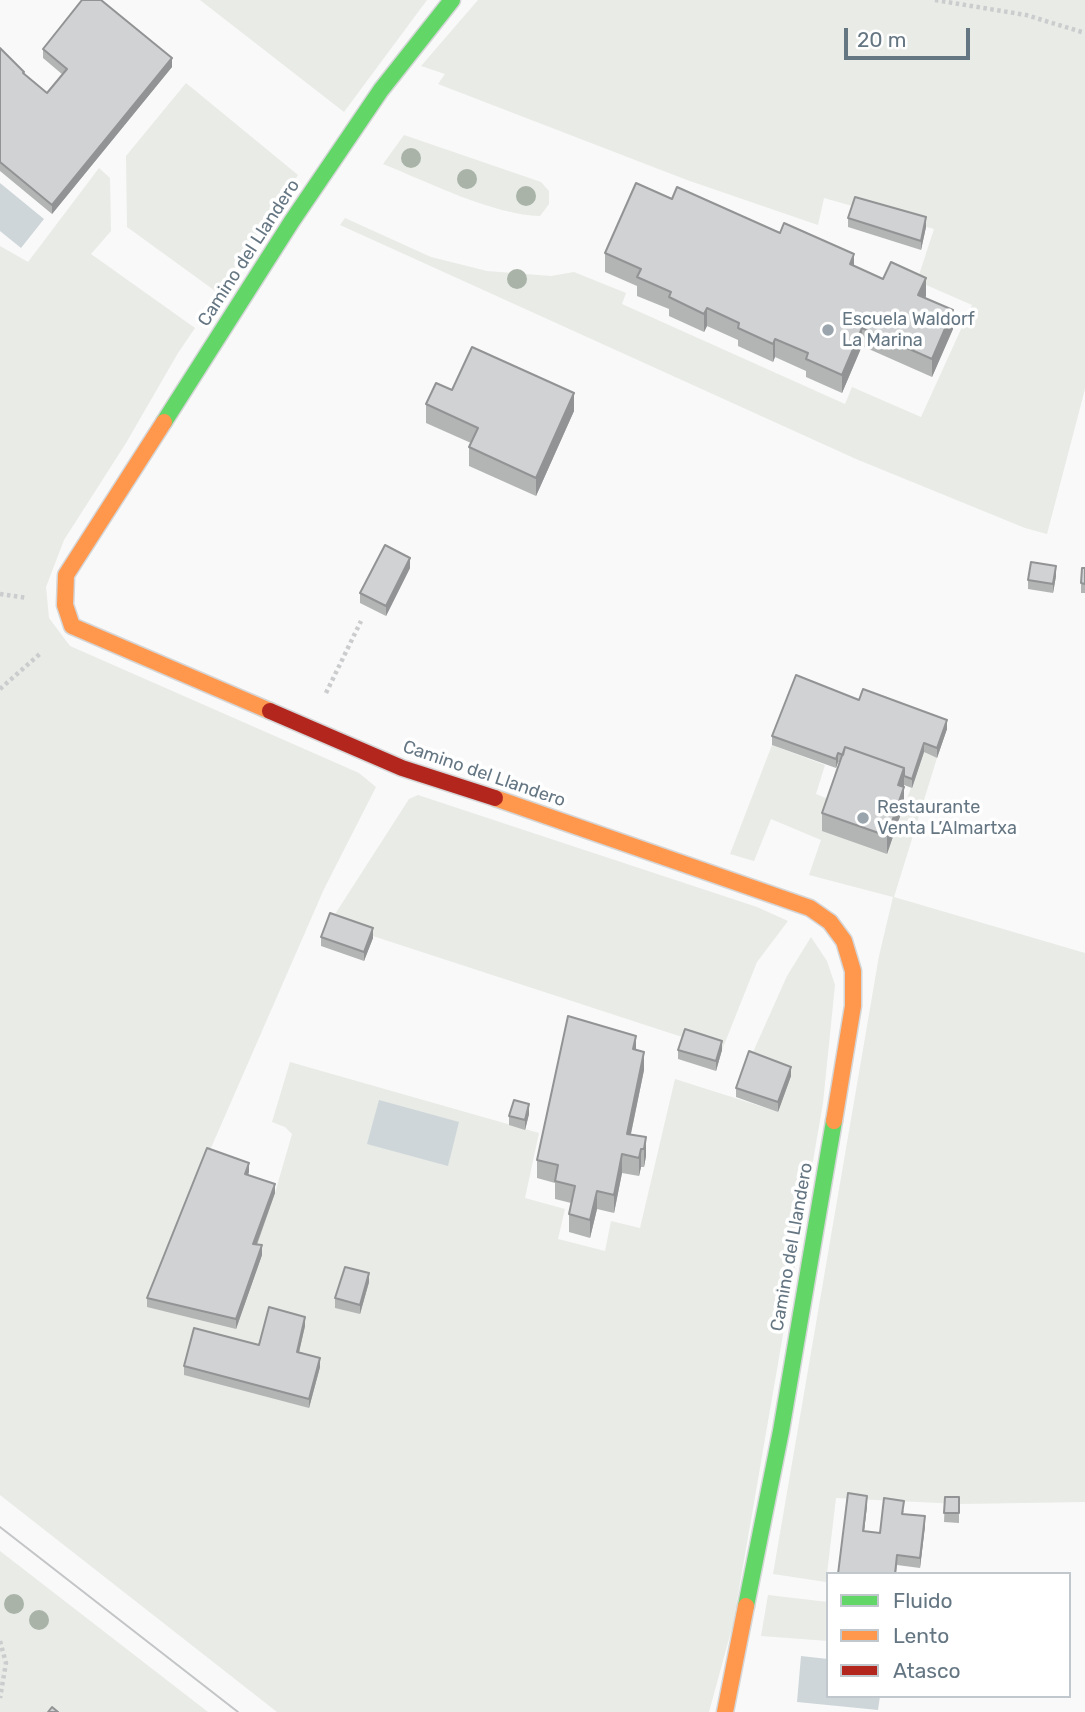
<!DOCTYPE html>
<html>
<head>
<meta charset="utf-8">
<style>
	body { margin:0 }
	#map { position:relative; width:1085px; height:1712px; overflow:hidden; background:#f9f9f9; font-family:Rubik,sans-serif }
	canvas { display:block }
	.legend { position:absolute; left:826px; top:1572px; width:245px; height:126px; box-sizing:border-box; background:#fff; border:2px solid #c1c8cd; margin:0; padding:9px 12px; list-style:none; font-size:21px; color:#657683 }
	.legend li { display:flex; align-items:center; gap:14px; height:35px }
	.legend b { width:35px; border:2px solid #c1c8cd }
	.scale { position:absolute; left:844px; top:28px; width:126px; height:32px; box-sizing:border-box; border:4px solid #657683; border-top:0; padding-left:9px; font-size:21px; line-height:24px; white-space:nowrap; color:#657683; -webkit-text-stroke:5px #fff; paint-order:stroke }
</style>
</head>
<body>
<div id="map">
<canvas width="1085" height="1712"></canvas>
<ul class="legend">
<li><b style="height:9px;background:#63d668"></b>Fluido</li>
<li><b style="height:9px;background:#ff974d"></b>Lento</li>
<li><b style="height:9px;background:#b3261e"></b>Atasco</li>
</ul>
<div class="scale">20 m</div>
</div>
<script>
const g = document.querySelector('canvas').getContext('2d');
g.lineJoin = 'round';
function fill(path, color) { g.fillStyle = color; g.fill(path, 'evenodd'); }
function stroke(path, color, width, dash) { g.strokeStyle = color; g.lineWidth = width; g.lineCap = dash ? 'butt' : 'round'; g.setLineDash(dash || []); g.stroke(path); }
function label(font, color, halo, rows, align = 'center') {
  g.font = font + ' Rubik,sans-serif'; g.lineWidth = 7; g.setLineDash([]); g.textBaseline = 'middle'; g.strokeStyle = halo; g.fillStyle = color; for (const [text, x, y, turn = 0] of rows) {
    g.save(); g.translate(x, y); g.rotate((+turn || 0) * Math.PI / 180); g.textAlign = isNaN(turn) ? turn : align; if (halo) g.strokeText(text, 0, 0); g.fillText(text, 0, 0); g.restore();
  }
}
const green = new Path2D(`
	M200,0H427L344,112Z
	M478,0H1085V389L1047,534L1025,528L856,459L340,225L345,218L431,257L487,271L551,276L574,272L626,293L622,304L845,404L852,387L921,417L972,305L917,281L934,229L824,198L818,225L687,180L438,84L445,74L421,66Z
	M186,83L298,175L218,293L127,227L126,156Z
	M404,135L541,182L549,191V204L540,216C493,215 428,182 383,164Z
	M99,168L110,178L111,231L91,254L195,328L178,353L126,443L64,540L46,587L49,618L70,646L359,773L376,787L324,889L207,1157L253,1254L275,1193L292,1134L285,1127L272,1122L290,1062L539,1133L525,1198L565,1209L558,1239L605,1251L611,1221L640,1228L675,1079L779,1112L749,1061L787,976L811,937L827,961L835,985L823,1103L733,1624L709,1712H277L0,1495V246L28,262Z
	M772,745L825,765L816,794L833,801L887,854L924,752L937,758L894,897L1085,953V1502L959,1504L836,1498L826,1582L773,1574L879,956L893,897L809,875L821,840L771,819L754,861L730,854Z
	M418,795L757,907L788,921L757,962L722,1050L330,922L409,799Z
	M0,1551L208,1712H0Z
	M768,1595L828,1602V1641L761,1636Z`);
const water = new Path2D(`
	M0,183L44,219L21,248L0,231Z
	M379,1100L459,1122L448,1166L367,1144Z
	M801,1656L828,1659V1696H880L878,1710L797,1702Z`);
const path = new Path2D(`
	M935,0L1026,15L1085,33
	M0,594L27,598
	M0,689L42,652
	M326,693L361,621
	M0,1641L6,1663L0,1698`);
const fast = new Path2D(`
	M164,422L292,221L381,90L452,0
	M746,1606L781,1431L834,1121`);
const slow = new Path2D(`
	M164,422L66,575L65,605L72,626L270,711
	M495,798L810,908L830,922L844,941L853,971V1006L834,1121
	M725,1712L746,1606`);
const jam = new Path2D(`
	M270,711L402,768L495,798`);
const tram = new Path2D(`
	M0,1527L238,1712`);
const trees = [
	[411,158],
	[467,179],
	[526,196],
	[517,279],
	[14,1604],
	[39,1620]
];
const wall = new Path2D(`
	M0,48L24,74L47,93L63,75L43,58V49L172,67L52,214L0,171Z
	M672,199L854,266L883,279L926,296L925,298L953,329L932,377L862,346L842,393L806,377V371L775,357L773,362L738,346V340L707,326L704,332L669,316V309L637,296V286L605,272V253Z
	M848,218L926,227L921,250L848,227Z
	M452,390L574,411L536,496L469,466V447L471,443L426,423V404Z
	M410,568L386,616L360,603V593Z
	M1085,568V593H1081V583Z
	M1056,576L1053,593L1028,589V580Z
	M859,700L947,729L937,758L924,752L912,788L904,785V805L887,854L822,831V813L840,763L838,762L836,768L772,745V736Z
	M321,937L373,938L364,961L321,946Z
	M636,1050L644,1070L631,1134L646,1137V1156L644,1167H641L639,1176L622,1173L614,1213L597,1209L590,1238L569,1232V1214L571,1203L555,1199V1183L537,1178V1160Z
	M678,1050H722L716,1071L678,1059Z
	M791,1076L778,1112L736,1097V1088Z
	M529,1114L525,1130L509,1125V1116Z
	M249,1172L248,1175L275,1193L257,1245L262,1255L236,1329L147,1307V1298Z
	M369,1282L360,1314L335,1308V1298Z
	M305,1326L299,1352L320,1367L309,1408L184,1375V1366L259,1345Z
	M945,1497H959V1523L944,1522Z
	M867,1506L864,1531L880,1533L904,1510L903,1514L925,1526L920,1568L897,1565L896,1574H838Z`);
const shadedWall = new Path2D(`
	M172,58V67L52,214V205Z
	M926,217V227L921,250V241Z
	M854,254V273L850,264Z
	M926,278V296L918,313V295Z
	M707,308V326L704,332V314Z
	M953,310V329L932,377V359Z
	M862,328V346L842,393V375Z
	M775,339V357L773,362V344Z
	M574,393V411L536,496V478Z
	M410,558V568L386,616V606Z
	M1056,566V576L1053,593V584Z
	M947,720V729L937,758V748Z
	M924,743V752L912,788V779Z
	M838,753V762L836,768V759Z
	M904,768V786L898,803V785Z
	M904,787V805L887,854V836Z
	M373,928V938L364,961V952Z
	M636,1036V1054L633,1049Z
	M722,1041V1050L716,1071V1061Z
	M644,1052V1070L627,1152V1134Z
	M791,1067V1076L778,1112V1102Z
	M529,1104V1114L525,1130V1120Z
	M646,1137V1156L644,1167V1149Z
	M641,1149V1167L639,1176V1158Z
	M622,1154V1173L614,1213V1195Z
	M249,1163V1172L245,1183V1174Z
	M275,1184V1193L253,1254V1244Z
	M597,1191V1209L590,1238V1220Z
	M262,1245V1255L236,1329V1319Z
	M369,1273V1282L360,1314V1305Z
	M305,1317V1326L297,1361V1352Z
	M320,1358V1367L309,1408V1399Z
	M867,1496V1506L863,1541V1531Z
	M925,1516V1526L920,1568V1558Z`);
const building = new Path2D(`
	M82,0H101L172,58L52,205L0,162V48L24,72L23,73L47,93L67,69L43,49Z
	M636,183L672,199L677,187L780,233L784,223L854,254L850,264L883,279L891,262L926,278L918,295L953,310L932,359L862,328L842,375L806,359L808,353L775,339L773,344L738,328L739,323L707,308L704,314L669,297L671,292L637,277L641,269L605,253Z
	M855,197L926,217L921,241L848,218Z
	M472,347L574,393L536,478L469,447L478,428L426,404L436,383L452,390Z
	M385,545L410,558L386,606L360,593Z
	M1031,562L1056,566L1053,584L1028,580Z
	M1082,568H1085V584L1081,583Z
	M796,675L859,700L863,689L947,720L937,748L924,743L912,779L904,776V768L845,747L843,755L838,753L836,759L772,736Z
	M845,747L904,768L898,785L904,787L887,836L822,813Z
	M330,913L373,928L364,952L321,937Z
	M568,1016L636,1036L633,1049L644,1052L627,1134L646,1137L644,1149H641L639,1158L622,1154L614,1195L597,1191L590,1220L569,1214L575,1186L555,1181L558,1165L537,1160Z
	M685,1029L722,1041L716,1061L678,1050Z
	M749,1051L791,1067L778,1102L736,1088Z
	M514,1100L529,1104L525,1120L509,1116Z
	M207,1148L249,1163L245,1174L275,1184L253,1244L262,1245L236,1319L147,1298Z
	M345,1267L369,1273L360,1305L335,1298Z
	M269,1307L305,1317L297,1352L320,1358L309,1399L184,1366L194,1328L259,1345Z
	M848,1493L867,1496L863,1531L880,1533L884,1498L904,1501L902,1514L925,1516L920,1558L897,1555L895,1574H838Z
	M945,1497H959V1513H944Z
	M52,1707L58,1712H48Z`);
const markers = [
	[828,330,7,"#99a4ac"],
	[863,818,7,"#99a4ac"]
];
const streetNames = [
	["Camino del Llandero",249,253,-57],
	["Camino del Llandero",484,774,19],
	["Camino del Llandero",792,1247,-80]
];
const poiNames = [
	["Escuela Waldorf",842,320],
	["La Marina",842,341],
	["Restaurante",877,808],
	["Venta L’Almartxa",877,829]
];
fill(green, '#e8ebe6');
fill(water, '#ced6d9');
stroke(fast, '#d5d6d7', 19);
stroke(slow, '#d5d6d7', 19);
stroke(jam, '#d5d6d7', 19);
stroke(path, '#cbcccd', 4.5, [3.5, 3.5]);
stroke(fast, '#63d668', 16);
stroke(slow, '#ff974d', 16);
stroke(jam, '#b3261e', 16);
stroke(tram, '#c3c5c6', 2);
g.fillStyle = '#a9b3a7';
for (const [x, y] of trees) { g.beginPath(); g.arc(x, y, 10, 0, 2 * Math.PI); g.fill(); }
fill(wall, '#b3b5b5');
fill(shadedWall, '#929394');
fill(building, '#d0d2d3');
stroke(building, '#929394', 2);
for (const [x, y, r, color] of markers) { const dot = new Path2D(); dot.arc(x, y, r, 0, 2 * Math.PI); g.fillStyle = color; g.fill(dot); stroke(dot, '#fff', 2.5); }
label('18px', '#657683', '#fff', streetNames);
label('18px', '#657683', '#fff', poiNames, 'left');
</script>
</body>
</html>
